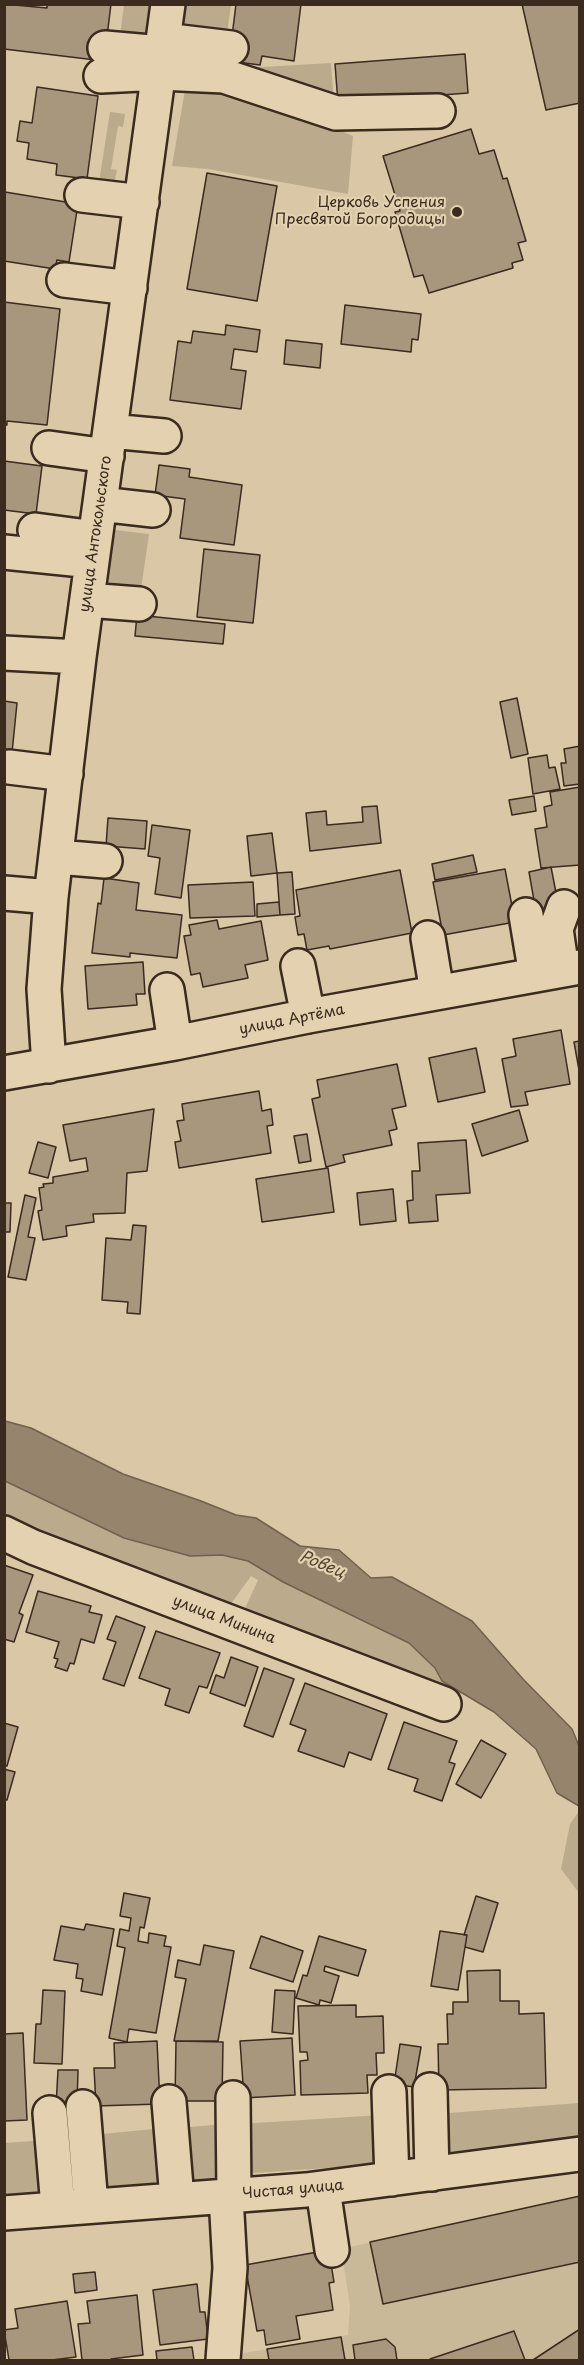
<!DOCTYPE html>
<html>
<head>
<meta charset="utf-8">
<style>
	body { margin:0 }
	#map { position:relative; width:584px; height:2365px; overflow:hidden; background:#d9c7a6; font-family:"Playpen Sans",sans-serif }
	canvas { display:block }
	.frame { position:absolute; inset:0; border:6px solid #3b2a1e; pointer-events:none }
</style>
</head>
<body>
<div id="map">
<canvas width="584" height="2365"></canvas>
<div class="frame"></div>
</div>
<script>
const g = document.querySelector('canvas').getContext('2d');
g.lineJoin = 'round';
function fill(path, color) { g.fillStyle = color; g.fill(path, 'evenodd'); }
function stroke(path, color, width, dash) { g.strokeStyle = color; g.lineWidth = width; g.lineCap = dash ? 'butt' : 'round'; g.setLineDash(dash || []); g.stroke(path); }
function label(font, color, halo, rows, align = 'center') {
  g.font = font + ' "Playpen Sans",sans-serif'; g.lineWidth = 4.5; g.setLineDash([]); g.textBaseline = 'middle'; g.strokeStyle = halo; g.fillStyle = color; for (const [text, x, y, turn = 0] of rows) {
    g.save(); g.translate(x, y); g.rotate((+turn || 0) * Math.PI / 180); g.textAlign = isNaN(turn) ? turn : align; if (halo) g.strokeText(text, 0, 0); g.fillText(text, 0, 0); g.restore();
  }
}
const built = new Path2D(`
	M579,2196V2360H227V2356L348,2335L350,2305L341,2249Z`);
const green = new Path2D(`
	M124,5H149L145,38L120,35Z
	M184,5H231L227,34L181,29Z
	M331,63L334,104L232,65L263,67Z
	M186,84L222,88L299,113L353,136L348,194L208,169L172,166Z
	M110,112L125,114L123,127L118,126L111,169L117,170L114,184L99,182Z
	M107,529L149,534L141,589L99,584Z
	M5,1481L124,1538L190,1556L222,1555L248,1561L283,1582L409,1643L435,1668L442,1681L461,1692L458,1704L242,1615L258,1580L251,1576L225,1612L5,1519Z
	M579,1811V1893L561,1869L570,1824Z
	M579,2103V2144L438,2162L436,2114Z
	M382,2115L384,2164L241,2174L239,2124Z
	M225,2124L226,2179L184,2182L178,2128Z
	M164,2128L169,2184L97,2189L92,2135Z
	M45,2140L49,2192L5,2196V2143Z`);
const water = new Path2D(`
	M5,1421L31,1428L123,1474L201,1501L236,1515L256,1518L300,1546L339,1550L371,1578L392,1577L472,1621L523,1679L572,1729L579,1746V1806L557,1793L536,1749L494,1712L442,1681L435,1668L409,1643L283,1582L248,1561L222,1555L190,1556L124,1538L5,1481Z`);
const building = new Path2D(`
	M4,4L47,8V4H111L104,61L4,49Z
	M236,4H301L294,61L262,56L260,65L229,61Z
	M522,4H580V103L546,110Z
	M465,54L468,93L338,103L335,64Z
	M37,87L98,96L87,179L56,175L57,164L27,159L29,143L17,141L20,121L32,123Z
	M471,129L479,154L494,150L503,179L507,178L526,241L518,243L523,260L512,263L513,268L429,293L423,275L414,277L395,212L400,211L383,156Z
	M207,173L277,186L257,301L187,289Z
	M5,192L78,204L69,262L57,260L55,269L4,261Z
	M4,302L60,309L47,425L7,421V425H4Z
	M345,305L421,314L418,340L412,339L411,352L341,344Z
	M226,325L260,330L257,352L234,349L231,369L246,371L241,409L170,400L178,341L191,343L193,331L225,335Z
	M286,340L322,344L320,368L284,364Z
	M4,461L42,466L36,514L4,510Z
	M159,465L190,469L189,477L242,485L234,545L180,538L185,499L155,495Z
	M204,549L260,555L253,623L197,617Z
	M137,615L225,624L223,644L135,636Z
	M517,698L528,754L511,758L500,702Z
	M4,701L17,703L12,753L4,752Z
	M580,746V784L564,786L561,763H566L564,749Z
	M547,755L549,768L555,767L560,789L533,794L528,758Z
	M580,787V865L541,868L535,829L547,827L544,807L552,805L550,792Z
	M534,796L536,811L512,815L509,800Z
	M377,806L381,843L310,851L306,813L326,811L327,825L363,822L362,807Z
	M108,818L147,821L145,849L106,846Z
	M152,825L190,830L181,898L155,894L160,858L148,856Z
	M272,833L277,873L251,876L247,836Z
	M473,855L477,872L435,880L432,864Z
	M551,867L559,908L536,912L529,872Z
	M505,869L515,922L443,935L433,882Z
	M400,870L412,933L330,949L329,946L307,950L304,934L298,935L295,917L300,916L296,890Z
	M292,872L295,914L280,915L277,873Z
	M104,878L139,883L136,910L182,915L177,958L130,953V957L92,953L98,903L101,904Z
	M253,882L255,916L190,918L188,885Z
	M279,902L280,915L257,917V904Z
	M217,920L219,929L261,921L268,960L245,965L248,978L203,987L200,973L191,975L184,936L191,935L189,925Z
	M143,962L145,994H136L137,1005L88,1009L85,966Z
	M561,1030L570,1084L525,1092L528,1105L511,1107L502,1059L516,1056L513,1039Z
	M580,1041V1070H579L574,1042Z
	M476,1048L485,1092L438,1102L429,1058Z
	M397,1064L406,1106L392,1109L397,1129L389,1131L392,1145L343,1155L345,1162L326,1167L312,1099L320,1097L317,1080Z
	M259,1091L262,1111L271,1109L273,1125L267,1126L271,1153L179,1168L175,1142L181,1141L177,1121L184,1120L182,1104Z
	M154,1109L147,1171L127,1173L125,1213L93,1214L94,1222L66,1226L67,1236L43,1240L38,1211L42,1210L39,1188L44,1187L43,1184L53,1183V1177L88,1171L86,1158L70,1161L63,1125Z
	M519,1110L528,1141L482,1156L472,1124Z
	M307,1134L311,1161L299,1163L294,1136Z
	M466,1140L470,1193L436,1195L438,1221L409,1223L407,1201L413,1200L412,1171H420L418,1143Z
	M38,1142L56,1147L48,1178L29,1173Z
	M328,1168L334,1212L262,1222L256,1179Z
	M393,1189L396,1221L360,1225L357,1193Z
	M25,1195L36,1198L28,1237L35,1238L26,1280L8,1277Z
	M4,1203H11L10,1232H4Z
	M133,1225L146,1226L140,1314L127,1313L128,1302L102,1300L106,1238L131,1240Z
	M4,1565L33,1575L19,1613L23,1615L14,1642L4,1639Z
	M38,1591L91,1606L89,1612L102,1615L94,1643L81,1639L74,1664L70,1663L67,1671L55,1667L58,1659L54,1658L59,1642L26,1632Z
	M116,1616L145,1627L124,1686L103,1679L116,1642L107,1639Z
	M156,1631L220,1653L207,1688L199,1686L189,1713L165,1705L170,1689L139,1678Z
	M231,1657L258,1667L245,1706L210,1693L216,1675L224,1678Z
	M264,1668L294,1679L273,1737L244,1726Z
	M305,1683L387,1714L371,1760L349,1752L344,1767L298,1751L306,1730L290,1724Z
	M404,1722L457,1741L449,1762L455,1764L442,1801L414,1791L418,1779L388,1769Z
	M4,1723L18,1727L7,1766L4,1765Z
	M481,1740L506,1754L481,1798L456,1784Z
	M4,1769L15,1772L7,1800H4Z
	M124,1893L150,1898L144,1928L140,1927L138,1941L148,1943L149,1933L166,1936L164,1946L171,1947L156,2033L129,2029L127,2042L109,2038L125,1948L117,1946L120,1929L129,1931L131,1918L120,1916Z
	M476,1896L498,1903L483,1952L465,1947L467,1935H464Z
	M86,1924L114,1929L102,1995L81,1991L83,1979L76,1978L78,1964L54,1960L61,1926L84,1930Z
	M440,1931L467,1935L458,1990L431,1986Z
	M261,1936L303,1951L293,1982L250,1968Z
	M319,1936L366,1950L358,1976L325,1966L324,1971L339,1976L331,2003L320,2000L319,2005L296,1998L303,1975L307,1976Z
	M204,1945L234,1951L218,2041H174L186,1979L175,1977L178,1960L200,1965Z
	M500,1970V2001H519V2014L544,2013L546,2088L439,2090L438,2044H448L447,2014H453V2002H468L467,1971Z
	M43,1990L65,1991L62,2064L34,2063L36,2024H41Z
	M275,1990L295,1991L293,2034L272,2032Z
	M356,2005V2017L383,2016L384,2053H376L377,2075H367L368,2093L301,2095L300,2061L308,2060L307,2052H300L298,2006Z
	M23,2033L27,2120L4,2121V2034Z
	M292,2038L295,2095L244,2098L240,2041Z
	M157,2041L160,2104L96,2106L94,2068H115L114,2043Z
	M176,2041L223,2042L222,2101H175Z
	M400,2044L421,2047L414,2087L394,2084Z
	M58,2070H78L77,2106H56Z
	M580,2196V2262L383,2304L370,2242Z
	M323,2251L330,2258L334,2282L329,2283L333,2310L296,2316L300,2339L266,2345L264,2330L257,2331L245,2265Z
	M95,2272L97,2290L75,2293L73,2274Z
	M197,2284L200,2312H205L208,2339L160,2345L153,2290Z
	M137,2295L143,2355L111,2359V2360H82L78,2324L90,2323L87,2301Z
	M67,2301L76,2357L52,2360H9L4,2330L18,2328L15,2309Z
	M580,2329V2360H533Z
	M514,2331L525,2360H431L430,2359Z
	M341,2337L345,2360H269L267,2349Z
	M386,2339L395,2347L397,2360H355L353,2345Z
	M192,2347L194,2360H157L156,2351Z`);
const minor = new Path2D(`
	M164,40L231,48
	M105,48L162,53
	M101,76L160,73L224,76L336,113L438,111
	M82,195L142,202
	M64,280L130,288
	M110,431L164,436
	M49,448L107,456
	M100,504L153,510
	M35,530L95,538
	M4,552L92,561
	M87,600L139,604
	M4,653L79,657
	M9,767L66,774
	M57,857L105,861
	M4,893L51,897
	M526,915L536,975
	M428,938L437,992
	M298,966L308,1016
	M562,970L556,929L564,907
	M167,990L175,1043
	M49,1066L44,989L51,897L79,657L168,4
	M4,1073L175,1043L308,1016L580,967
	M4,1533L33,1547L444,1704
	M430,2090L432,2174
	M389,2092L392,2179
	M233,2098L234,2195
	M169,2102L177,2199
	M83,2107L91,2205
	M50,2113L58,2207
	M323,2189L332,2250
	M4,2213L306,2190L580,2154
	M223,2360L230,2268L226,2196`);
const markers = [
	[457,212,6,"#3b2a1e"]
];
const poiNames = [
	["Церковь Успения",445,203],
	["Пресвятой Богородицы",445,220]
];
const streetNames = [
	["улица Антокольского",96,534,-82],
	["улица Артёма",292,1020,-11],
	["улица Минина",224,1620,21],
	["Чистая улица",293,2190,-5]
];
const waterNames = [
	["Ровец",322,1565,22]
];
fill(built, '#cab999');
fill(green, '#bcaa8d');
fill(water, '#96846d');
stroke(water, '#72604d', 1.5);
fill(building, '#a8977c');
stroke(building, '#3b2a1e', 1.5);
stroke(minor, '#3b2a1e', 38);
stroke(minor, '#e3d1af', 33);
for (const [x, y, r, color] of markers) { const dot = new Path2D(); dot.arc(x, y, r, 0, 2 * Math.PI); g.fillStyle = color; g.fill(dot); stroke(dot, '#e3d1af', 2); }
label('15px', '#3b2a1e', '#e3d1af', poiNames, 'right');
label('15px', '#3b2a1e', '#e3d1af', streetNames);
label('italic 16px', '#524032', '#e3d1af', waterNames);
</script>
</body>
</html>
